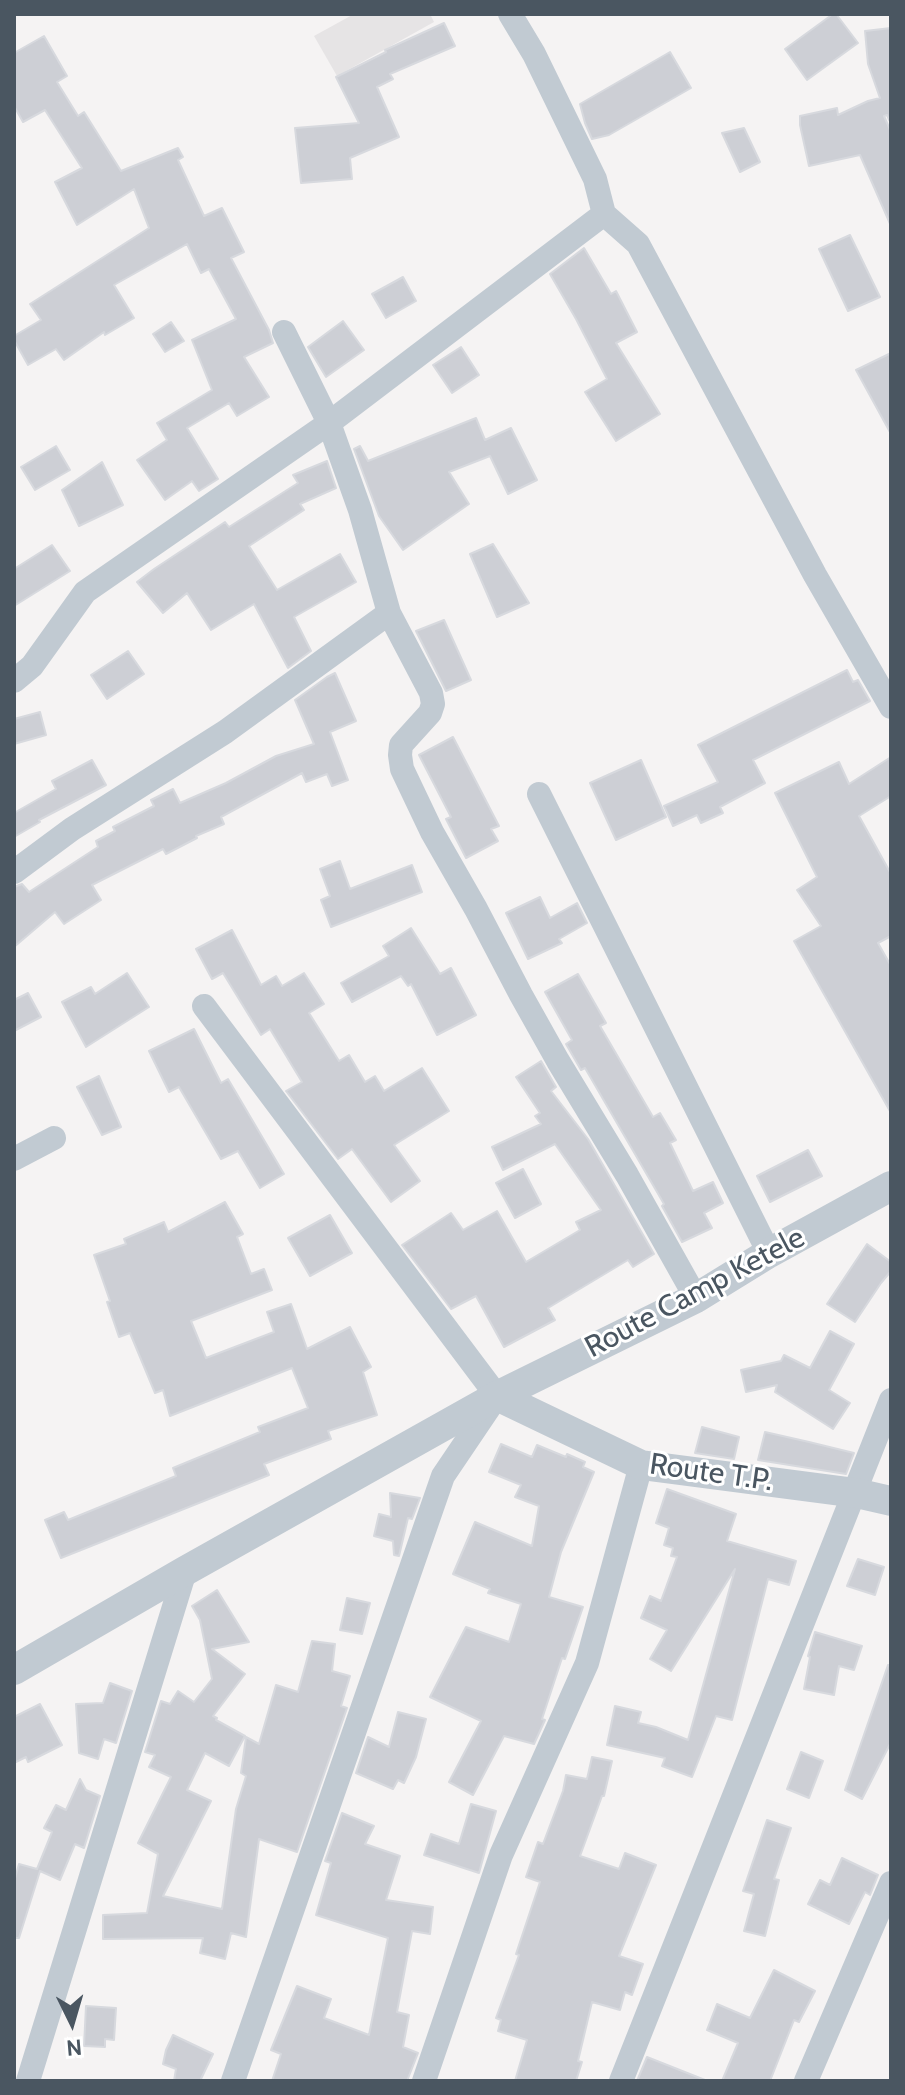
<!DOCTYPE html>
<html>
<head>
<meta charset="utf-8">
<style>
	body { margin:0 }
	#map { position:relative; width:905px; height:2095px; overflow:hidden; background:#f5f3f3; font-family:Cabin,sans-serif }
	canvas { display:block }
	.frame { position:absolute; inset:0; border:16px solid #4a5661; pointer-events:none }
	.north { position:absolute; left:32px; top:1983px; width:80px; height:80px; -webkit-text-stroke:6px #fff; paint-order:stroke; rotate:175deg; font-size:22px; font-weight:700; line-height:32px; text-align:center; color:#4a5661 }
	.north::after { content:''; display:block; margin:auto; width:28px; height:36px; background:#4a5661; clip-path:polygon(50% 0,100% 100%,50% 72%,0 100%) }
</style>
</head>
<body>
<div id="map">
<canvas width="905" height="2095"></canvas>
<div class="frame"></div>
<div class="north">N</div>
</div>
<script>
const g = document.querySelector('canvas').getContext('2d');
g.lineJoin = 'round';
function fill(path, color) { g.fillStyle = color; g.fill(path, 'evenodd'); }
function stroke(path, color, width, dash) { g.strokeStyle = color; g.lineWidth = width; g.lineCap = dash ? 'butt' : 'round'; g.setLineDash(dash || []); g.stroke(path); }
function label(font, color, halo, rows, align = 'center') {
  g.font = font + ' Cabin,sans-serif'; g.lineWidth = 6; g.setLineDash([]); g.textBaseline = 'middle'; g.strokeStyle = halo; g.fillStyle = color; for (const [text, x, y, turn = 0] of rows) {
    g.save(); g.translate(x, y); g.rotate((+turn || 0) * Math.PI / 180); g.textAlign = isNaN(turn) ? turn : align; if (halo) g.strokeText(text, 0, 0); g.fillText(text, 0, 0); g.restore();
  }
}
const education = new Path2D(`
	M354,14H430L434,22L337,76L314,36Z`);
const building = new Path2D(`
	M833,14H836L858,43L807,80L785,49Z
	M444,23L455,46L390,74L393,79L377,87L399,137L350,158L352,179L301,183L295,128L359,123L336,77L386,52L385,50Z
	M891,28V120H889L887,115L884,116L891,132V226L860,155L809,166L800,125V116L837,108L838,115L868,101L880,98L868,64L865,31Z
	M44,36L67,76L57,82L78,116L84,112L121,171L178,148L183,157L178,160L204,216L222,208L244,252L231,258L269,330L273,343L244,357L269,397L237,416L229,403L187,428L218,479L199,491L192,481L165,500L137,460L167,440L157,423L212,390L192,340L236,319L209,269L201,273L187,244L114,285L134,318L105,335L104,332L64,360L56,349L28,365L14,340V336L41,320L30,304L149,228L134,189L77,225L55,182L82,168L45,110L23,122L14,106V53Z
	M670,52L691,88L609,135L592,139L585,123L580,104Z
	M744,128L760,162L740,172L722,133Z
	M850,235L880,297L848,311L819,249Z
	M584,248L611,294L616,291L637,332L616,343L660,414L616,441L585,392L607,379L576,319L550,274Z
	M403,277L416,301L386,318L372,294Z
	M343,321L364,350L326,377L308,347Z
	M171,322L184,341L165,352L153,334Z
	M461,347L479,375L452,393L433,365Z
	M891,353V434L856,370Z
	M476,418L485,440L511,428L537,480L508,494L490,456L449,472L469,504L403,550L379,516L354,449L360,446L368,461Z
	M56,446L70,470L35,490L21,467Z
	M327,461L336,488L300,504L304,510L249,546L277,590L340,554L356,582L294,617L311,651L288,668L254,604L211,630L187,593L163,613L137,582L154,569L225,522L229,527L298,483L293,475Z
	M102,462L123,505L79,526L62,490Z
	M493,544L529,603L497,617L470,554Z
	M52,545L70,571L14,606V569Z
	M444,620L471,680L446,691L416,631Z
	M128,651L144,674L107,699L91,675Z
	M847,670L853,682L858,680L870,701L753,760L765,783L720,807L723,813L701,823L697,815L673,826L664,806L718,782L698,745Z
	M335,673L356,721L330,732L348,780L332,786L327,774L306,782L302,773L221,817L224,824L196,836L197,838L166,854L163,849L92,885L101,900L64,924L55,912L14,947V887L22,884L29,892L98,847L96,841L115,831L113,827L154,806L151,800L173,789L180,803L226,783L276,756L314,744L295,700L327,677Z
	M40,712L46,735L14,744V719Z
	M453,737L499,826L491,829L498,841L466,858L446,819L451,817L419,755Z
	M891,757V796L859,816L891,874V936L878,943L891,966V1113L794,941L821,926L797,890L817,877L775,793L839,762L849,784Z
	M92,760L106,785L39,820L40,822L14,837V813L56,789L52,781Z
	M641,760L666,817L616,840L590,783Z
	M340,861L350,889L412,865L422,892L331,927L321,900L330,896L320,869Z
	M540,897L550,918L577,903L587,923L559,939L562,943L528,959L506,913Z
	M411,928L440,974L451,968L476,1015L437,1035L411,984L408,986L401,976L352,1002L341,983L389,956L383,946Z
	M232,930L261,985L276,976L282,986L304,973L324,1004L309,1013L339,1061L349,1055L365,1082L375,1076L384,1091L422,1068L449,1111L394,1145L420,1181L391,1202L352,1149L338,1159L286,1091L302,1082L270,1029L261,1035L223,973L212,979L196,949Z
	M127,973L149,1007L86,1047L62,1002L91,987L95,994Z
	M578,974L606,1023L600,1026L653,1117L660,1113L676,1140L670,1143L693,1191L713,1182L723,1203L704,1213L712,1228L682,1242L662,1206L664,1204L585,1068L581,1070L566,1044L572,1040L545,992Z
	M28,993L41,1017L14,1031V1000Z
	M194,1029L221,1083L228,1079L284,1174L260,1188L238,1151L221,1159L179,1087L169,1092L149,1051Z
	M541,1061L556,1087L551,1091L588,1139L654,1254L633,1267L628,1260L548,1308L555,1320L504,1347L476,1296L451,1309L402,1245L451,1213L463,1230L497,1211L526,1262L580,1230L576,1222L601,1210L555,1144L503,1170L492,1147L541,1124L535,1116L540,1113L516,1077Z
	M99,1076L121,1127L102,1135L77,1087Z
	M808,1150L822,1176L770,1202L757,1176Z
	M523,1169L541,1204L515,1218L496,1183Z
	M225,1202L243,1234L237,1237L251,1274L264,1269L272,1290L191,1321L206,1358L274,1332L267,1312L291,1304L307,1349L350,1327L371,1367L363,1372L377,1415L328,1431L331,1439L264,1464L269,1475L61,1558L45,1520L64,1512L68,1520L176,1476L173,1468L260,1432L258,1427L308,1408L292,1368L170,1416L163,1390L155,1393L130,1333L119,1337L107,1302L110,1301L94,1255L126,1244L124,1239L164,1222L168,1232Z
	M330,1215L352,1253L310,1276L288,1238Z
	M867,1244L891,1262V1271L881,1283L855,1322L827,1304Z
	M830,1331L854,1344L829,1390L850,1403L833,1429L775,1392L777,1385L746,1392L741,1370L781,1361L784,1355L810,1368Z
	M702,1427L739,1437L734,1459L695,1453Z
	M765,1432L809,1442L854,1453L846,1474L758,1460Z
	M501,1444L532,1457L537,1445L566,1457L567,1454L585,1462L583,1467L594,1472L561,1552L549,1597L583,1607L565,1659L562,1658L542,1719L545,1720L534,1744L504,1736L473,1795L449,1782L481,1721L430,1697L466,1627L509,1642L521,1604L488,1593L490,1589L453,1574L475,1522L532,1546L539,1506L515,1497L521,1485L489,1472Z
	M667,1489L736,1514L727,1541L796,1561L789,1585L768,1579L732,1720L716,1716L692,1777L662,1766L665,1758L607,1745L615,1706L641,1712L638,1723L656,1727L688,1740L735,1569L671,1671L650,1659L667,1630L641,1618L650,1596L661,1601L677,1557L671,1556L673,1548L664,1545L669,1528L656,1523Z
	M390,1493L420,1498L412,1519L408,1518L399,1556L394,1555L393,1541L374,1536L379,1514L391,1517Z
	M858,1559L884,1567L875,1595L847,1586Z
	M217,1590L249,1642L212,1649L245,1674L213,1716L217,1718L216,1720L245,1736L229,1766L205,1753L187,1790L211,1801L163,1896L222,1909L236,1809L246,1776L241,1773L246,1737L259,1744L276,1685L298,1692L312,1641L335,1644L332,1671L350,1676L341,1706L347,1708L297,1852L259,1839L246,1937L231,1933L225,1959L200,1953L203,1938L103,1939V1915L147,1913L158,1854L138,1843L171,1777L149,1767L155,1755L145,1752L161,1701L170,1704L178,1691L194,1702L212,1679L200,1620L192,1606Z
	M347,1598L370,1603L362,1634L340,1630Z
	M815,1632L862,1646L854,1670L839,1666L834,1695L804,1689L810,1657L808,1656Z
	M888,1665L891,1666V1742L862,1799L845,1790Z
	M110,1683L132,1691L116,1743L104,1739L98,1759L79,1753L76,1704L103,1703Z
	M40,1704L62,1745L28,1762L26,1757L14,1763V1717Z
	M398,1712L426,1719L416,1757L404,1783L398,1780L393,1789L356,1773L368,1737L389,1747Z
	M801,1752L823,1761L809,1798L787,1789Z
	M592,1757L612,1761L604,1796H602L580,1856L619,1869L625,1853L656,1865L619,1956L643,1964L632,1995L625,1992L620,2010L592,2002L578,2061L582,2062L576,2081H515L527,2040L498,2031L501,2020L496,2018L519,1955L516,1954L540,1882L526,1877L538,1842L543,1844L563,1791L566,1775L587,1779Z
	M80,1779L86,1790L100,1796L84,1848L75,1844L60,1880L40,1871L19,1938H14V1882L19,1864L37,1869L52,1832L44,1828L56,1805L66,1810Z
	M471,1804L496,1811L479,1873L424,1855L431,1834L459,1844Z
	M342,1813L374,1826L365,1844L400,1856L386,1900L433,1907L430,1934L412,1931L397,2012L409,2015L403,2047L418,2053L407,2081H272L281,2054L271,2050L297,1986L331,1999L324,2018L369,2035L388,1938L316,1915L331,1863L325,1861Z
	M767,1820L791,1828L774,1879L779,1880L765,1936L744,1931L754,1894L743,1891Z
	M842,1858L878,1875L870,1895L865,1892L849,1924L808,1904L820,1880L830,1885Z
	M774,1970L815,1991L799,2022L794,2020L770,2081H722L738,2043L707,2030L717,2004L750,2018Z
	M86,2006L116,2008L114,2040L105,2039V2047L84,2046Z
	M173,2035L213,2054L200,2081H174L176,2069L163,2064L166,2050Z
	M647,2057L705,2080L704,2081H637Z`);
const minor = new Path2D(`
	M510,14L534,54L595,179L604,214L638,244L815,575L891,707
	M284,332L329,423L360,510L389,613L431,693L433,704L430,713L401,745L400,755L402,769L432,832L476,909L521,995L558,1061L627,1175L696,1298
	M14,681L32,666L85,592L329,423L604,214
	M539,794L769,1253
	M14,872L72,829L225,732L389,613
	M204,1006L497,1396L443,1476L233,2081
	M14,1159L54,1138
	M28,2081L185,1571
	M424,2081L501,1855L587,1663L641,1465
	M621,2081L891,1400
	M806,2081L891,1883`);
const tertiary = new Path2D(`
	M497,1396L641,1465L856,1493L891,1501
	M14,1670L185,1571L497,1396L696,1298L769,1253L891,1186`);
const streetNames = [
	["Route Camp Ketele",695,1293,-28],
	["Route T.P.",711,1473,8]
];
fill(education, '#e6e4e5');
fill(building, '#cdcfd5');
stroke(building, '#d7d9de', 2);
stroke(minor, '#c1cad2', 24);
stroke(tertiary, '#c1cad2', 30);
label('30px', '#4a5661', '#fff', streetNames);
</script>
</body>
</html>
